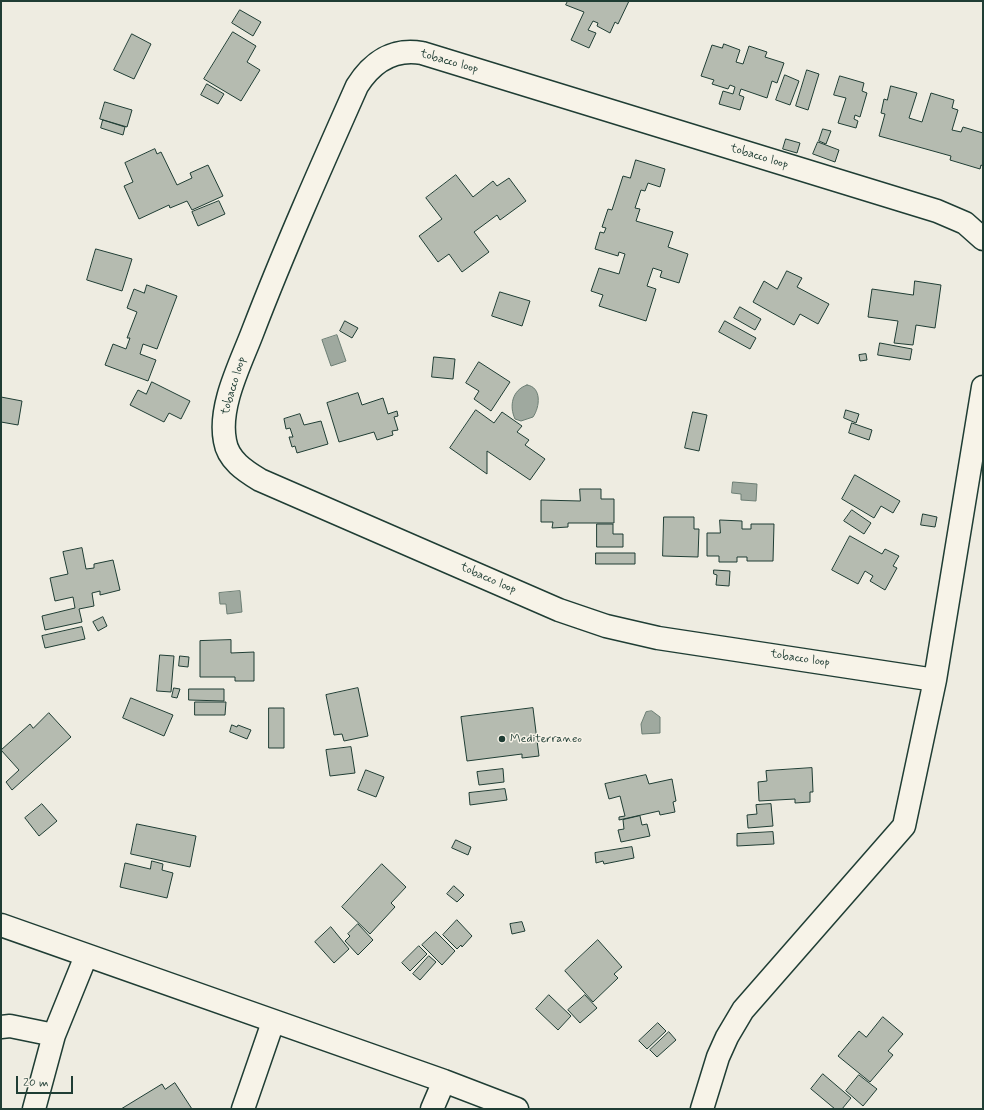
<!DOCTYPE html>
<html>
<head>
<meta charset="utf-8">
<style>
	body { margin:0 }
	#map { position:relative; width:984px; height:1110px; overflow:hidden; background:#eeece1; font-family:Mynerve,sans-serif }
	canvas { display:block }
	.frame { position:absolute; inset:0; border:2px solid #1f3d34; pointer-events:none }
	.scale { position:absolute; left:16px; top:1076px; width:57px; height:18px; box-sizing:border-box; border:2px solid #1f3d34; border-top:0; padding-left:5px; font-size:12px; line-height:14px; white-space:nowrap; color:#1f3d34; -webkit-text-stroke:3px #f7f3e8; paint-order:stroke }
</style>
</head>
<body>
<div id="map">
<canvas width="984" height="1110"></canvas>
<div class="frame"></div>
<div class="scale">20 m</div>
</div>
<script>
const g = document.querySelector('canvas').getContext('2d');
g.lineJoin = 'round';
function fill(path, color) { g.fillStyle = color; g.fill(path, 'evenodd'); }
function stroke(path, color, width, dash) { g.strokeStyle = color; g.lineWidth = width; g.lineCap = dash ? 'butt' : 'round'; g.setLineDash(dash || []); g.stroke(path); }
function label(font, color, halo, rows, align = 'center') {
  g.font = font + ' Mynerve,sans-serif'; g.lineWidth = 3; g.setLineDash([]); g.textBaseline = 'middle'; g.strokeStyle = halo; g.fillStyle = color; for (const [text, x, y, turn = 0] of rows) {
    g.save(); g.translate(x, y); g.rotate((+turn || 0) * Math.PI / 180); g.textAlign = isNaN(turn) ? turn : align; if (halo) g.strokeText(text, 0, 0); g.fillText(text, 0, 0); g.restore();
  }
}
const water = new Path2D(`
	M337,335L346,361L331,366L322,340Z
	M527,385C542,387 540,407 533,417L521,421L515,419C509,406 512,390 527,385Z
	M733,482L757,484L756,501L741,500V494L732,493Z
	M240,591L242,612L227,614L226,604H220L219,593Z
	M652,711L660,717V733L642,734L641,724L646,712Z`);
const building = new Path2D(`
	M568,1H629L618,24L615,22L610,33L597,26L598,23L593,21L588,30L596,33L589,48L571,40L584,12L566,5Z
	M240,10L261,22L253,36L232,23Z
	M233,32L256,46L247,62L260,70L241,101L204,79Z
	M132,34L151,44L134,79L114,70Z
	M724,44L740,50L736,62L743,64L749,46L767,52L765,57L784,63L777,83L772,81L767,98L741,89L739,95L744,97L740,110L719,104L723,91L733,94L735,87L730,85L728,89L712,84L714,80L701,76L712,45L722,48Z
	M807,70L819,74L808,110L796,106Z
	M785,75L799,81L790,105L776,100Z
	M840,76L864,83L862,91L867,93L860,117L855,115L854,119L858,121L856,128L838,123L846,98L834,95Z
	M207,84L224,94L218,104L201,95Z
	M891,86L917,93L909,118L922,122L931,93L954,100L952,108L958,110L952,130L961,132L963,127L983,133V166L981,165L980,169L950,160L951,156L879,136L885,114L881,113L884,99L887,100Z
	M105,102L132,110L127,127L100,119Z
	M103,120L125,127L123,135L101,128Z
	M823,129L831,131L826,144L819,141Z
	M786,139L800,143L797,153L783,149Z
	M818,142L839,150L835,162L813,154Z
	M155,149L157,154L161,152L177,185L192,178L190,173L208,165L223,196L192,210L187,201L170,208L169,205L139,219L124,186L133,182L125,163Z
	M636,160L665,169L660,187L648,183L645,191L641,190L635,208L640,209L636,221L673,232L668,247L688,254L679,283L660,277L662,271L653,268L647,286L656,289L646,321L599,306L603,295L591,291L599,268L619,274L625,254L619,252L618,256L595,249L600,232L604,233L606,228L602,227L608,209L612,210L623,176L630,178Z
	M456,175L473,197L493,181L497,186L509,178L526,201L500,220L497,215L474,232L489,252L462,272L449,254L438,262L419,236L442,219L426,198Z
	M219,201L225,214L198,226L192,212Z
	M96,249L132,259L122,291L87,280Z
	M787,271L802,278L797,287L829,304L818,324L800,314L794,325L753,302L764,281L777,289Z
	M915,281L941,285L935,328L916,325L913,345L894,343L898,321L868,317L872,289L913,295Z
	M147,285L177,296L157,349L143,344L140,354L156,360L148,381L105,365L113,344L126,349L130,338H127L137,312L127,308L134,289L144,293Z
	M500,292L530,301L522,326L492,316Z
	M740,307L761,319L755,330L734,318Z
	M345,321L358,328L352,338L340,331Z
	M725,321L756,338L750,349L719,332Z
	M880,343L912,349L910,360L878,355Z
	M866,354L867,360L860,361L859,355Z
	M434,357L455,359L453,379L432,377Z
	M479,362L510,382L491,411L474,399L479,391L466,383Z
	M152,382L190,401L181,419L169,413L164,422L130,405L138,390L146,394Z
	M358,393L362,405L383,398L388,414L397,411L398,416L394,417L398,430L392,431L393,435L377,440L374,432L339,442L327,403Z
	M1,397L22,401L18,425L1,422Z
	M476,410L494,423L502,412L522,426L517,432L529,440L525,445L545,459L530,480L487,451V474L450,448Z
	M846,410L859,414L856,423L844,418Z
	M693,412L707,415L699,451L685,448Z
	M300,414L304,425L321,421L328,444L297,453L295,446L292,447L289,437H293L290,428L286,429L284,419Z
	M852,423L872,430L869,440L849,433Z
	M855,475L900,501L893,513L881,506L874,518L842,499Z
	M580,489H601V499H614V523H568V527L552,528L553,522H541V500L580,501Z
	M852,510L871,523L864,534L844,521Z
	M923,514L937,517L935,527L921,525Z
	M664,517H694V529H699L698,557L663,556Z
	M720,520L742,521V529H751V524H774L773,561H747V557H737V562H719V556H707V533H720Z
	M597,524H613V534H623V547H597Z
	M850,536L882,554L885,549L899,556L893,566L897,568L885,590L870,581L873,576L865,571L858,584L832,570Z
	M82,548L86,569L94,568V564L113,560L120,590L100,595V591L92,593L94,606L79,609L82,622L45,630L42,616L75,608L73,597L55,601L50,578L68,574L63,552Z
	M596,553H635V564H596Z
	M714,570L730,571L729,586L716,585L717,575L714,574Z
	M103,617L107,626L98,631L93,622Z
	M82,627L85,639L45,648L42,636Z
	M231,640V653L254,652V681H235V677H200V641Z
	M160,655L174,656L171,692L157,691Z
	M180,656L189,657L188,667L179,666Z
	M174,688L180,689L177,698L172,697Z
	M358,688L368,736L344,741L342,734L334,735L326,695Z
	M189,689H224V701L189,700Z
	M131,698L173,715L164,736L123,718Z
	M195,702H226L225,715H195Z
	M269,708H284V748H269Z
	M533,708L539,756L522,758V754L467,761L461,717Z
	M49,713L71,737L12,790L6,782L19,770L1,750L30,724L33,728Z
	M232,725L237,727L238,725L251,730L247,739L230,732Z
	M351,747L355,773L330,776L326,750Z
	M812,768L813,792H810V802L795,803V799L759,801L758,782L767,781L766,771Z
	M503,769L504,782L479,785L477,772Z
	M366,770L384,777L376,797L358,790Z
	M646,775L649,784L672,779L676,801L673,802L675,812L660,815L659,811L619,820V817L625,816L620,796L609,799L605,784Z
	M505,789L507,800L470,805L469,793Z
	M42,804L57,821L39,836L25,818Z
	M771,804L773,826L748,828L747,815L757,814L756,805Z
	M640,816L642,825L647,824L650,836L621,842L618,830L624,829L623,820Z
	M137,824L196,836L190,867L131,854Z
	M773,832L774,844L737,846V834Z
	M456,840L471,847L468,855L452,848Z
	M632,847L634,858L604,864L603,861L596,863L595,853Z
	M152,861L163,864L162,870L173,873L167,898L120,887L125,863L150,869Z
	M382,864L406,887L391,903L395,907L370,934L342,907Z
	M454,886L464,895L457,902L447,894Z
	M457,920L472,936L462,947L461,945L457,949L443,935Z
	M522,922L525,931L512,934L510,924Z
	M358,924L373,940L358,955L345,941L350,936L348,934Z
	M331,927L349,949L334,963L315,942Z
	M436,932L455,951L442,965L422,945Z
	M598,940L622,967L614,974L618,978L593,1002L565,971Z
	M419,946L427,954L410,971L402,963Z
	M429,956L436,962L420,980L413,974Z
	M549,995L571,1016L558,1030L536,1009Z
	M585,995L597,1008L580,1023L568,1010Z
	M883,1017L903,1034L888,1051L893,1055L870,1082L838,1056L859,1031L866,1037Z
	M658,1023L666,1031L647,1049L639,1041Z
	M669,1032L676,1040L657,1057L650,1050Z
	M823,1074L851,1098L842,1109H835L811,1089Z
	M859,1075L877,1089L863,1106L846,1091Z
	M175,1083L192,1109H121L162,1084L165,1089Z`);
const minor = new Path2D(`
	M983,239L965,223L937,211L422,53C393,48 372,62 357,86C321,167 285,248 253,331C241,363 218,406 225,441C228,460 245,471 260,480L559,610L606,626L658,638L935,680L983,387
	M1,925L444,1081L517,1109
	M1,1027L10,1026L54,1035
	M34,1109L54,1035L86,956
	M243,1109L273,1022
	M432,1109L444,1081
	M702,1109L718,1057L727,1037L743,1010L904,826L935,680`);
const markers = [
	[502,739,4,"#1f3d34"]
];
const streetNames = [
	["tobacco loop",449,62,16],
	["tobacco loop",759,157,17],
	["tobacco loop",234,386,-73],
	["tobacco loop",488,579,24],
	["tobacco loop",800,659,9]
];
const poiNames = [
	["Mediterraneo",510,739]
];
fill(water, '#9fa99f');
stroke(water, '#6c7e74', 1);
fill(building, '#b5bbb0');
stroke(building, '#1f3d34', 1);
stroke(minor, '#1f3d34', 25);
stroke(minor, '#f7f3e8', 22);
for (const [x, y, r, color] of markers) { const dot = new Path2D(); dot.arc(x, y, r, 0, 2 * Math.PI); g.fillStyle = color; g.fill(dot); stroke(dot, '#f7f3e8', 1.5); }
label('12px', '#1f3d34', '#f7f3e8', streetNames);
label('12px', '#1f3d34', '#f7f3e8', poiNames, 'left');
</script>
</body>
</html>
